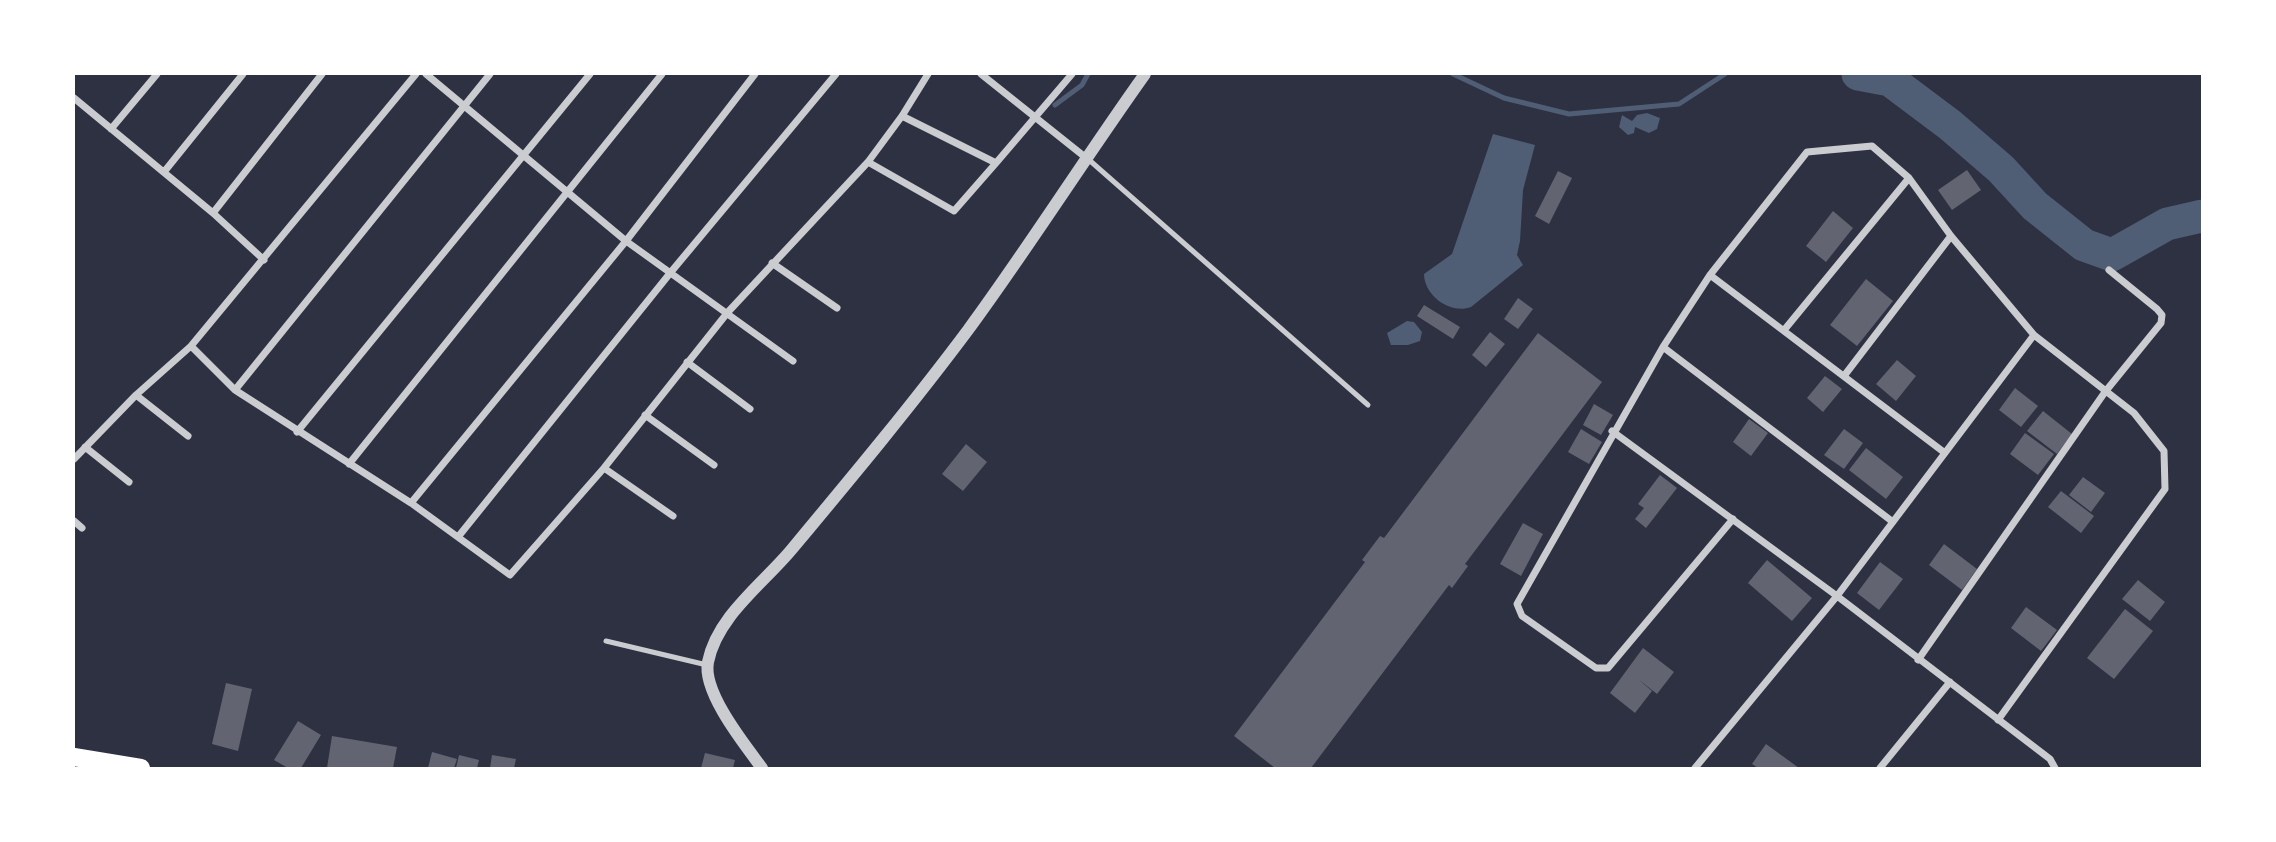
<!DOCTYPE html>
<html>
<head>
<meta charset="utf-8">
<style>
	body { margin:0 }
	#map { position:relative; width:2276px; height:842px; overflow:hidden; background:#2d3142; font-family:Ubuntu,sans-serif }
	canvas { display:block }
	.frame { position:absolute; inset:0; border:75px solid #fff; pointer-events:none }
</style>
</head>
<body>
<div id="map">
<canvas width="2276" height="842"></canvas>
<div class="frame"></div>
</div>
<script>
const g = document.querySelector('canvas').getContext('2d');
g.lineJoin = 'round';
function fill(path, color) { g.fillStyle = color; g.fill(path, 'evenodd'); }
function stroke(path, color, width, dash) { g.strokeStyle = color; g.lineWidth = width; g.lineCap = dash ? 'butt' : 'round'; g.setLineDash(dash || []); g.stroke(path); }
const water = new Path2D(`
	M1647,113L1660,118L1657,129L1649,133L1635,127L1634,133L1628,135L1619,127L1622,115L1632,121L1637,115Z
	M1493,134L1535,145L1523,190L1520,241L1517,255L1523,265L1471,307C1450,315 1424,295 1424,274L1452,254Z
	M1407,321L1414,322L1422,332L1420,341L1408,345H1391L1387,333Z`);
const stream = new Path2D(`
	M1453,74L1504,98L1569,114L1679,104L1725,74
	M1055,105L1082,85L1088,74`);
const river = new Path2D(`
	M1858,74L1890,80L1950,125L2001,169L2035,206L2084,245L2112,255L2167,224L2202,216`);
const building = new Path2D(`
	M1967,170L1981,190L1952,210L1938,190Z
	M1558,171L1572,178L1549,224L1535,216Z
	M1833,211L1853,228L1826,262L1806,246Z
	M1866,279L1893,301L1857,346L1830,325Z
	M1518,298L1533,309L1518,329L1504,319Z
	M1424,305L1460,327L1453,339L1417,316Z
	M1490,332L1505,344L1486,367L1472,355Z
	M1538,333L1602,382L1465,564L1468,566L1452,588L1449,585L1311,768H1275L1234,736L1365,562L1362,560L1380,536L1384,538Z
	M1897,360L1916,376L1896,401L1876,384Z
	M1825,376L1842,389L1823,412L1807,398Z
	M2015,388L2038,406L2021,427L1999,410Z
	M1594,404L1613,415L1601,435L1583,425Z
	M2043,411L2072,434L2057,454L2027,431Z
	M1749,419L1768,433L1751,456L1733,442Z
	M1581,429L1602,442L1589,464L1568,452Z
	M1844,429L1863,443L1844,469L1824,455Z
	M2025,433L2054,454L2038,475L2010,454Z
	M966,444L987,462L963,491L942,474Z
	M1866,448L1903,477L1886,499L1849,470Z
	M1660,475L1677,488L1646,528L1635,519L1644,508L1638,504Z
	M2083,477L2105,493L2091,512L2069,495Z
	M2061,491L2094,516L2081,533L2048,507Z
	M1523,523L1543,534L1521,576L1500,564Z
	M1944,544L1977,569L1962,590L1929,565Z
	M1767,560L1812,598L1792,621L1748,583Z
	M1880,562L1903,579L1879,610L1857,593Z
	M2138,580L2165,602L2150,621L2122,599Z
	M2026,607L2057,630L2041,651L2011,628Z
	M2125,609L2153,631L2114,679L2087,658Z
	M1643,648L1674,672L1657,694L1638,679L1652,691L1635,713L1610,693Z
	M226,683L252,689L238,751L212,744Z
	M298,721L321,735L301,768H288L274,760Z
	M332,736L397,747L393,768H327Z
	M1766,744L1799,768H1758L1752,764Z
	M432,752L457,759L454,768H428Z
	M705,753L735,760L733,768H701Z
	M459,755L479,760L477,768H456Z
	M492,755L516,759L514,768H490Z`);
const service = new Path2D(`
	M1088,159L1368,405
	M606,641L707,665`);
const minor = new Path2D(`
	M426,74L626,241L793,361
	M981,74L1085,157
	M74,98L213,213L264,260
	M111,129L157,74
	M868,162L954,211L996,163L902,116
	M996,163L1072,74
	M164,172L243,74
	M213,213L322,74
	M772,263L837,308
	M1710,275L1945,453
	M1785,329L1909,178
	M191,346L235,390L411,503L510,575L604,468L728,312L868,162L902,116L928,74
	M1663,347L1893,522
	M687,362L750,409
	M1844,376L1951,236
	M235,390L490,74
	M136,395L188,436
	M645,415L714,465
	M1612,431L1837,596L2050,759L2055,768
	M297,432L590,74
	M85,447L129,482
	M74,459L136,395L191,346L416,74
	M349,464L662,74
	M604,468L673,516
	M411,503L626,241L755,74
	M1733,519L1608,668H1596L1522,616L1517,604L1663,347L1710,275L1807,152L1872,146L1909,178L1951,236L2034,335L2134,413L2164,451L2165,489L1998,720
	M74,521L82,528
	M458,537L671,272L836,74
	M1918,660L2105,392L2161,323L2162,315L2157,309L2109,270
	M1695,768L1837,596L2034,335
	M1880,768L1950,682`);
const tertiary = new Path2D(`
	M762,768C745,745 702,692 708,662C717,616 764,583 792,549C852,477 912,405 968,330C1029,247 1085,158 1145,74`);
const primary = new Path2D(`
	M74,757L141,768`);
fill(water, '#4f5d75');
stroke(stream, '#4f5d75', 5);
stroke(river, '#4f5d75', 33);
fill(building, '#626471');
stroke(service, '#caccd0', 5);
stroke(minor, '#caccd0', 7);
stroke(tertiary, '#caccd0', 12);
stroke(primary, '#fff', 18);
</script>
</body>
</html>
